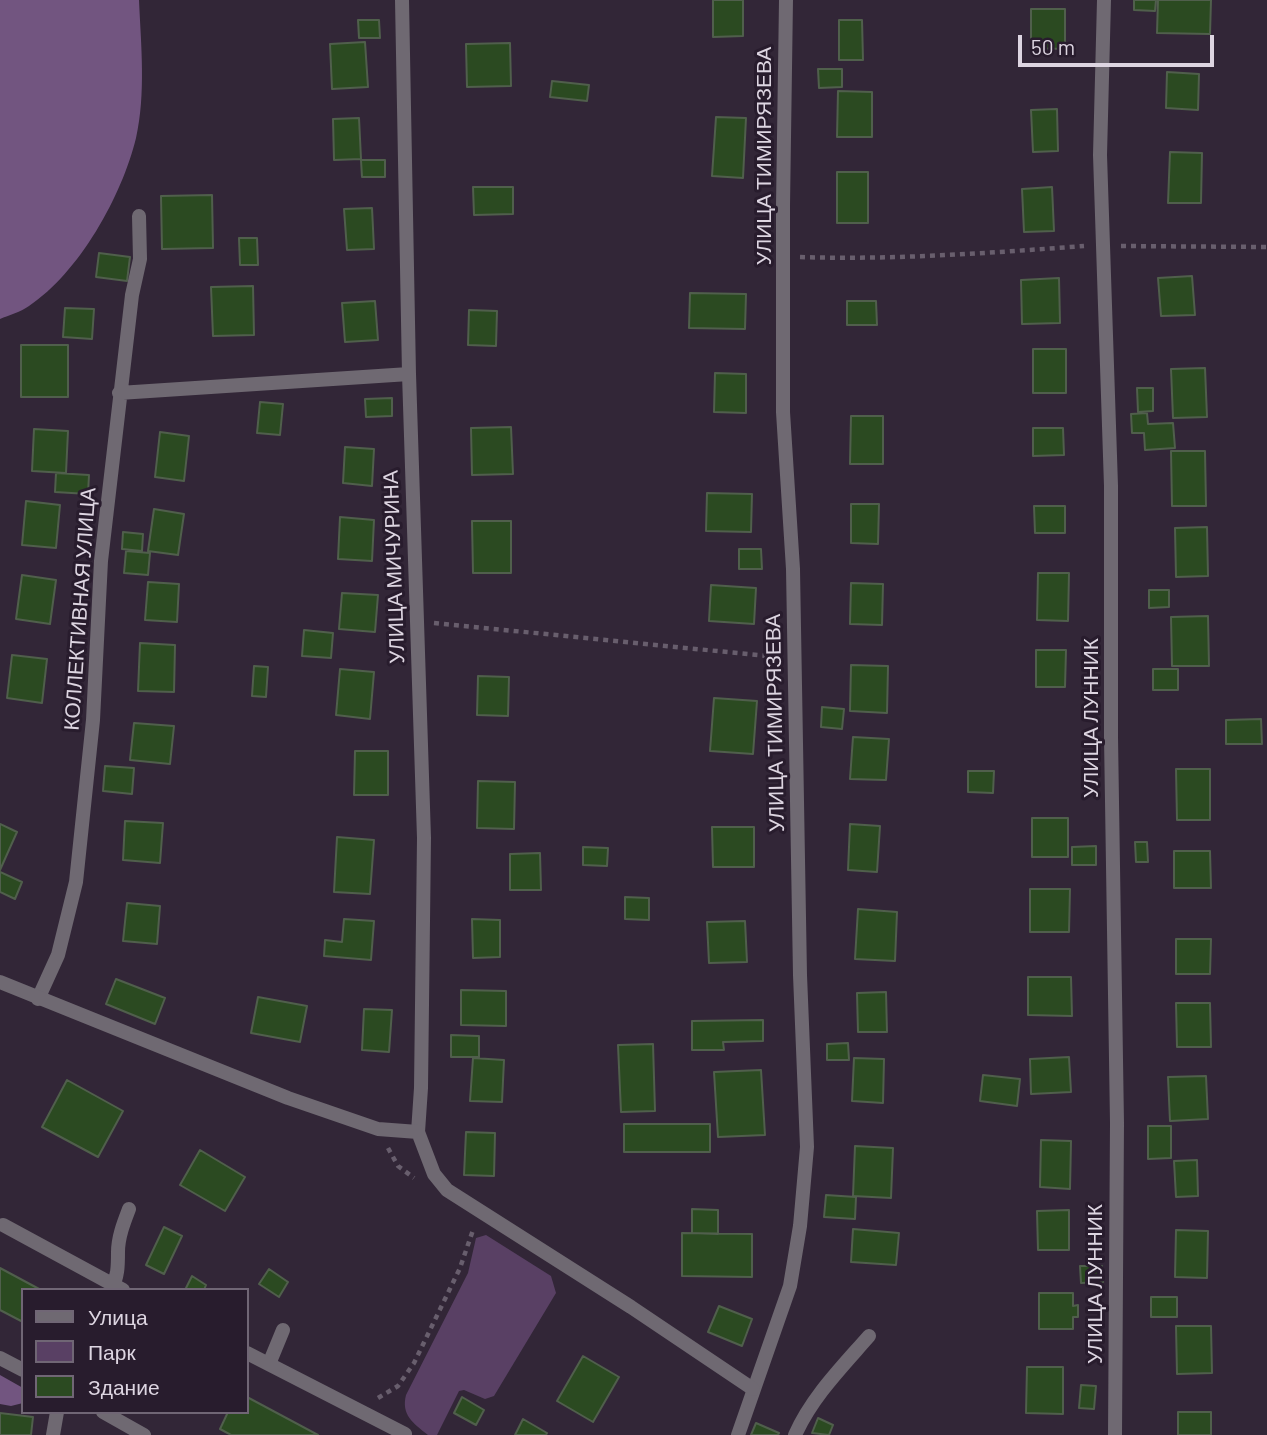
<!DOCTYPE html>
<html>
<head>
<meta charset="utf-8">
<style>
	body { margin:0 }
	#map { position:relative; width:1267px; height:1435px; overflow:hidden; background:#322637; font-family:Barlow,sans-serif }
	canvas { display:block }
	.legend { position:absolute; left:21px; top:1288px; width:228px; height:126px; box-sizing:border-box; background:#281c2d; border:2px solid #706675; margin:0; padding:9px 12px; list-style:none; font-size:21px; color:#ddd5e1 }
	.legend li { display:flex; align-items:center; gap:14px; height:35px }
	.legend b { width:35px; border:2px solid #706675 }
	.scale { position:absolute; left:1018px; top:35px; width:196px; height:32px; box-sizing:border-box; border:4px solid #ddd5e1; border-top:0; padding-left:9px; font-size:21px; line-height:24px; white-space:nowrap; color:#ddd5e1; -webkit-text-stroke:5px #281c2d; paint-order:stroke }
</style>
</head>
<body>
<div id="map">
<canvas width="1267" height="1435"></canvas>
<ul class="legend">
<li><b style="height:9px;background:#6f6972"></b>Улица</li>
<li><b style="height:19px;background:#594064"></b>Парк</li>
<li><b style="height:19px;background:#2b4a21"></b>Здание</li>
</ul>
<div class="scale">50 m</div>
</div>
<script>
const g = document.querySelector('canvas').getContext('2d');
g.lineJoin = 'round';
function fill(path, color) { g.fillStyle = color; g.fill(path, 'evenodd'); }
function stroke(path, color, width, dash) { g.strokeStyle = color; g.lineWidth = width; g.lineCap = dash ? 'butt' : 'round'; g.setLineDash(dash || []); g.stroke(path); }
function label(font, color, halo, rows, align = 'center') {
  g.font = font + ' Barlow,sans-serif'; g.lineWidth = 6; g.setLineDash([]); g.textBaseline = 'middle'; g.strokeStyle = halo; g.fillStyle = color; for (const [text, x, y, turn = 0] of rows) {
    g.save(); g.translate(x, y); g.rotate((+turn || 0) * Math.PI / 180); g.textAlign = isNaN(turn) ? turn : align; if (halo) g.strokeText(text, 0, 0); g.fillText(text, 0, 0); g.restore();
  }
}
const green = new Path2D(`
	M486,1235L551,1276L556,1293L494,1396L485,1399L464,1390L459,1391L437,1435H428C413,1423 401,1415 406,1395L468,1273L476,1238Z`);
const forest = new Path2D(`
	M0,0H139C141,45 146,94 136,138C122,196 79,273 29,306C21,312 9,315 0,319Z
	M0,1375L23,1388V1403L11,1406L0,1404Z`);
const building = new Path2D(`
	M713,0H743V36L713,37Z
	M1134,0H1156L1155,11L1134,10Z
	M1158,0H1211L1210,34L1157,33Z
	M1031,9H1065V49L1031,48Z
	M358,20H379L380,38H359Z
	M839,20H862L863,60H839Z
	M365,42L368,87L332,89L330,44Z
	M510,43L511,86L467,87L466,44Z
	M818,69H842V87L819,88Z
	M1167,72L1199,74L1198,110L1166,108Z
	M552,81L589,85L587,101L550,97Z
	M838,91L872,92V137H837Z
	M1057,109L1058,151L1033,152L1031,110Z
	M716,117L746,118L743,178L712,176Z
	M359,118L361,159L334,160L333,119Z
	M1170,152L1202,153L1201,203H1168Z
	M361,160H385V177H362Z
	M837,172H868V223H837Z
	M473,187H513V214L474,215Z
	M1052,187L1054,231L1024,232L1022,189Z
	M212,195L213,248L162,249L161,196Z
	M372,208L374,249L347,250L344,209Z
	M239,238H257L258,265H240Z
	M99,253L130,257L127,281L96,277Z
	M1192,276L1195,315L1161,316L1158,278Z
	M1059,278L1060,323L1022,324L1021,280Z
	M253,286L254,335L213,336L211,287Z
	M690,293L746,294L745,329L689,328Z
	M375,301L378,340L345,342L342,303Z
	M847,301H876L877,325H847Z
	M65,308L94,309L92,339L63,337Z
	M469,310L497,311L496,346L468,345Z
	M21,345H68V397H21Z
	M1033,349H1066V393H1033Z
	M1205,368L1207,417L1173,418L1171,369Z
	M715,373L746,374V413L714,412Z
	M1137,388H1153V411L1138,412Z
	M392,398V416L366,417L365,399Z
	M260,402L283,404L280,435L257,433Z
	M1147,413L1148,424L1173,423L1175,448L1145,450L1144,433H1132L1131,414Z
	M851,416H883V464H850Z
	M511,427L513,474L472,475L471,428Z
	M1033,428H1063L1064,455L1033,456Z
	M34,429L68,431L66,473L32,471Z
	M160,432L189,436L184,481L155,477Z
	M345,447L374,449L372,486L343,483Z
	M1171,451H1205L1206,506H1172Z
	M56,473L89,475L88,494L55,492Z
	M707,493L752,494L751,532L706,531Z
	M26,501L60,505L56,548L22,545Z
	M851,504H879L878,544L851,543Z
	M1034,506H1065V533H1035Z
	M154,509L184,514L178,555L148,551Z
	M340,517L374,520L372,561L338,559Z
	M472,521H511V573H473Z
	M1207,527L1208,576L1176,577L1175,528Z
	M123,532L143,534L142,551L122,549Z
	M739,549H761L762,569H739Z
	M126,551L150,553L148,575L124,573Z
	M1038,573H1069L1068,621L1037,620Z
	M22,575L56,580L50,624L16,619Z
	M148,582L179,584L177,622L145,620Z
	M851,583L883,584L882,625L850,624Z
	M711,585L756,588L754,624L709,621Z
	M1149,590H1169V607L1149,608Z
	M342,593L378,595L375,632L339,629Z
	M1208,616L1209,666H1172L1171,617Z
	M304,630L333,633L331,658L302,656Z
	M140,643L175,645L174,692L138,691Z
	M1036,650H1066L1065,687H1036Z
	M12,655L47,659L42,703L7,698Z
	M851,665L888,666L887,713L850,711Z
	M254,666L268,667L266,697L252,696Z
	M340,669L374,672L370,719L336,715Z
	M1153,669H1178V690H1153Z
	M478,676L509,677L508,716L477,715Z
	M714,698L757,701L753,754L710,751Z
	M822,707L844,709L842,729L821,727Z
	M1261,719L1262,744H1226V720Z
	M134,723L174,726L170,764L130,760Z
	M853,737L889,739L886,780L850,779Z
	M355,751H388V795H354Z
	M105,766L134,768L132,794L103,791Z
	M1176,769H1210V820H1177Z
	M968,771H994L993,793L968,792Z
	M478,781L515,782L514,829L477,828Z
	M1032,818H1068V857H1032Z
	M125,821L163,823L160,863L123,860Z
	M0,824L17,832L0,870Z
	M850,824L880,826L877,872L848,870Z
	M712,827H754V867H713Z
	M337,837L374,840L370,894L334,892Z
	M1135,842H1147L1148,862H1136Z
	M1096,846V865H1072V847Z
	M583,847L608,848L607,866L583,865Z
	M1174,851H1210L1211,888H1174Z
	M540,853L541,890H510V854Z
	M0,872L22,882L15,899L0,892Z
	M1030,889H1070L1069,932H1030Z
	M625,897L649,898V920L625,919Z
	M127,903L160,906L157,944L123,941Z
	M858,909L897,912L895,961L855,959Z
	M344,919L374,921L371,960L324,956L325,940L342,942Z
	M472,919L500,920V957L473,958Z
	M745,921L747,962L709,963L707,922Z
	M1176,939H1211L1210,974H1176Z
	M1028,977H1071L1072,1016L1028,1015Z
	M116,979L165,998L155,1024L106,1004Z
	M461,990L506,991V1026L461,1025Z
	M886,992L887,1032H858L857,993Z
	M258,997L307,1006L300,1042L251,1033Z
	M1176,1003H1210L1211,1047H1177Z
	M364,1009L392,1010L389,1052L362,1050Z
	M763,1020V1041L723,1042L724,1050H692V1021Z
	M451,1035L479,1036V1057H451Z
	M848,1043L849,1060H827V1044Z
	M653,1044L655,1111L621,1112L618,1045Z
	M1069,1057L1071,1092L1031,1094L1030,1059Z
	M473,1058L504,1060L502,1102L470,1101Z
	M854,1058L884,1059L883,1103L852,1101Z
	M761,1070L765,1135L718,1137L714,1072Z
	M983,1075L1020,1079L1017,1106L980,1101Z
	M1206,1076L1208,1119L1170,1121L1168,1077Z
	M67,1080L123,1111L98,1157L42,1127Z
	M624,1124H710V1152H624Z
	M1148,1126H1171V1158L1148,1159Z
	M466,1132L495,1133L494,1176L464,1175Z
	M1041,1140L1071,1141L1070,1189L1040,1187Z
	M855,1146L893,1148L891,1198L853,1196Z
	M200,1150L245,1177L225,1211L180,1185Z
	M1197,1160L1198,1196L1176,1197L1174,1161Z
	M826,1195L856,1197L855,1219L824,1217Z
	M692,1209L718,1210V1234L692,1233Z
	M1069,1210V1250H1038L1037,1211Z
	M164,1227L182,1236L164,1274L146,1265Z
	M853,1229L899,1233L896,1265L851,1262Z
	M1176,1230L1208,1231L1207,1278L1175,1277Z
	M682,1233L752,1234V1277L682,1276Z
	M1080,1266H1102L1103,1282L1081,1283Z
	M0,1268L41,1290H23V1322L0,1310Z
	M269,1269L288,1282L279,1297L259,1284Z
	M192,1276L206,1285L204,1290H185Z
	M1039,1293H1073V1306L1078,1305V1317H1073V1329H1039Z
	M1151,1297H1177V1317H1151Z
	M719,1306L752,1319L742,1346L708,1332Z
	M1176,1326H1211L1212,1373L1177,1374Z
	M583,1356L619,1377L593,1422L557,1401Z
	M1027,1367H1063V1414L1026,1413Z
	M1081,1385L1096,1386L1094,1409L1079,1408Z
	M247,1397L318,1435H231L220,1429L228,1412H247Z
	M462,1397L484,1410L476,1425L454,1413Z
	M1178,1412H1211V1435H1178Z
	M0,1413L33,1417L31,1435H0Z
	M818,1418L833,1425L829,1435L812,1433Z
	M523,1419L547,1433L546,1435H515Z
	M756,1423L779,1433L778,1435H751Z`);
const path = new Path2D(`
	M1121,246L1267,247
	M800,257C895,260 989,253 1084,246
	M434,623L777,657
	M388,1148L398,1166L414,1178
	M378,1398L398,1386L414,1363L460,1268L473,1230`);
const service = new Path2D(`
	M402,0L409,374L424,838L421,1088L418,1132
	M119,393L409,374
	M38,999L58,955L76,882L93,720L101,561L132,295L140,259L139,216
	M3,1225L123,1290
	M111,1290C118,1277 118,1266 118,1252C118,1237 124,1222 129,1209
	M247,1353L405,1434
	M269,1364L283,1330
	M53,1435L57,1412
	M738,1435L790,1286L800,1226L807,1147L800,975L793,569L783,412V206L786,0
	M795,1435C812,1397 841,1368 869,1336`);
const minor = new Path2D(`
	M1104,0L1100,155L1111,486V737L1117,1123L1115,1435
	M0,982L288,1098L378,1129L418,1132L434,1174L447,1190L631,1307L753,1389`);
const tertiary = new Path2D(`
	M0,1358L23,1370
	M103,1412L144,1435`);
const streetNames = [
	["УЛИЦА ТИМИРЯЗЕВА",764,156,-90],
	["УЛИЦА МИЧУРИНА",394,567,-92],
	["КОЛЛЕКТИВНАЯ УЛИЦА",80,609,-86],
	["УЛИЦА ЛУННИК",1091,718,-90],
	["УЛИЦА ТИМИРЯЗЕВА",775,723,-91],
	["УЛИЦА ЛУННИК",1095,1284,-90]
];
fill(green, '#594064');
fill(forest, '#725580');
fill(building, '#2b4a21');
stroke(building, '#505f4c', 2);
stroke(path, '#685e6d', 4.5, [5, 5]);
stroke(service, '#6f6972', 14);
stroke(minor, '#6f6972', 14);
stroke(tertiary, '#6f6972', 14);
label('21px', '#ddd5e1', '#281c2d', streetNames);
</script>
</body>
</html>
